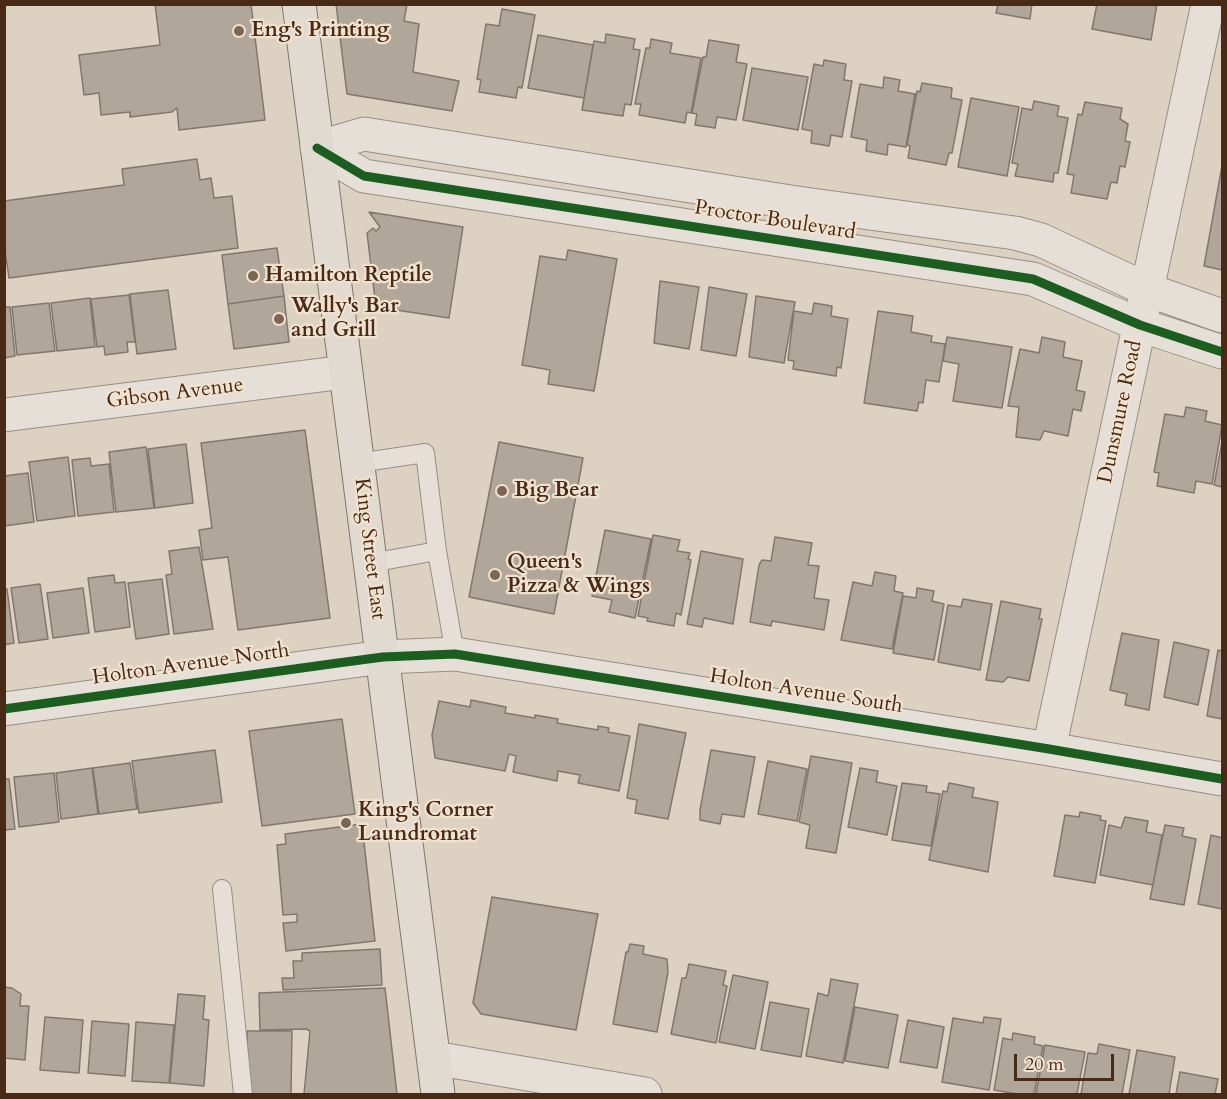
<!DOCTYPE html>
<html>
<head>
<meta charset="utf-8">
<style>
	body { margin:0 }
	#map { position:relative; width:1227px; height:1099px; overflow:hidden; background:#ddd2c2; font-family:Cardo,serif }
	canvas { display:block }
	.frame { position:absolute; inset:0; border:6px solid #482a16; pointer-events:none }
	.scale { position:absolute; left:1014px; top:1054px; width:100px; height:27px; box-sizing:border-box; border:3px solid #482a16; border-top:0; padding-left:8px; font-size:18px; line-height:21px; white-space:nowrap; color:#482a16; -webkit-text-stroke:4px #f1e2d0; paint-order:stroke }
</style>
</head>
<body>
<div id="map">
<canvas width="1227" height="1099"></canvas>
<div class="frame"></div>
<div class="scale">20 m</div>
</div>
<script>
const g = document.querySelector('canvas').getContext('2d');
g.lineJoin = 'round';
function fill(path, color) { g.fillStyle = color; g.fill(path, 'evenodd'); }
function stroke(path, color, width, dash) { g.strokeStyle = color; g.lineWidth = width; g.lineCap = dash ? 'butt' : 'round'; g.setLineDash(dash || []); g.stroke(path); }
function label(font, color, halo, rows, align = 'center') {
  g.font = font + ' Cardo,serif'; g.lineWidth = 4.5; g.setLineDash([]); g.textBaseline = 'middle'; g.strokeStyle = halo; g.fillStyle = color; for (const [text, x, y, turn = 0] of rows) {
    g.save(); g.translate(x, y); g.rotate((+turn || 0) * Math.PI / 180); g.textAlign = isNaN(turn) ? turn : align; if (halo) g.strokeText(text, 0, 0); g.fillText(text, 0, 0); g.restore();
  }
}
const building = new Path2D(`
	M155,4H251L265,120L179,130L177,108L172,112L130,117V112L101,115L99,93L84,95L79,55L160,45Z
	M336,4H407L404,21L419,24L413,72L459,81L452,111L347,94Z
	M998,4H1032L1030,19L996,13Z
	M1097,4H1157L1151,40L1092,29Z
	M502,9L535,15L522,88L518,87L516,98L479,92L481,80L477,79L486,24L499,26Z
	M606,34L635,39L633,49L640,50L631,105L625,104L623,116L582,110L594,41L605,43Z
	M538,35L593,45L584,98L528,88Z
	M651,39L672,43L670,53L701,58L691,113L687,112L685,123L639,115L641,104H635L646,48H650Z
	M709,40L739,45L736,62L747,64L736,120L717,117L715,128L695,125L697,114L692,113L703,57H706Z
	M824,60L846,64L844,80L852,81L842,137L831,135L829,146L811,143L812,131L802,129L814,64L823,66Z
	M752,68L808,77L798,130L743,120Z
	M884,77L900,80L898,91L915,94L906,147L888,144L887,155L866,151L867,140L851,137L860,84L883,88Z
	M922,83L952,88L951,98L962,100L952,153H949L946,165L908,158L910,146L907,145L917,91L920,92Z
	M971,98L1019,107L1007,176L958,167Z
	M1034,101L1059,106L1057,116L1068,118L1058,173H1054L1053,182L1015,176L1018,164L1012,163L1022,108L1032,110Z
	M1085,102L1122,108L1120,119L1128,124L1125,141L1130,142L1125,167L1120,166L1117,183L1111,182L1107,199L1071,193L1074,175L1067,174L1078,114L1082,115Z
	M197,159L200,180L211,178L214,198L232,196L238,248L9,278L4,244V201L124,185L122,169Z
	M1222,166V270L1204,266Z
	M369,212L463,227L449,318L376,307L367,233L373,228L376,231L380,227Z
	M277,248L284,296L228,304L222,255Z
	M568,250L617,259L594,391L548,384L550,370L522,365L540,256L566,260Z
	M660,281L699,287L689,349L654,343Z
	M709,287L747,294L736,356L701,350Z
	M168,290L176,349L137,354L130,294Z
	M129,295L135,342H127L128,352L105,355L104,346L97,347L91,299Z
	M284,296L289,342L234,349L228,304Z
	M756,296L795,302L784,363L749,357Z
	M90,298L95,347L57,351L51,303Z
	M49,303L55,351L17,355L12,307Z
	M814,303L832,306L831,316L848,319L841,368L837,367L836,376L793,369L794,361L788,360L794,311L812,314Z
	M4,307H10L15,356L4,358Z
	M878,311L913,316L911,332L932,336L931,342L945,344L939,382L926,380L923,403L919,402L917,411L864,403Z
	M947,337L1012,347L1002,408L953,401L959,364L943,361Z
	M1042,337L1065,342L1063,357L1082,361L1076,390L1085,392L1081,411L1073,409L1068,436L1044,431L1040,440L1016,437L1019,407L1008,406L1020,349L1039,353Z
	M1186,407L1207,411L1205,421L1222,425L1212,484L1196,481L1194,493L1157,486L1159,473L1154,472L1165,414L1184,417Z
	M305,430L330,618L238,630L228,557L203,560L199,530L212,528L201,443Z
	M499,442L583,458L554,614L469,597Z
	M1222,442V487L1214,485Z
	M186,444L193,503L155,508L148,449Z
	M146,447L154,508L116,512L109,452Z
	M68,457L75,516L37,521L29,462Z
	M90,458L91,466L109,464L114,512L78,516L72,460Z
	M28,473L34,522L4,526V476Z
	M605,530L651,539L635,618L609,612L612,600L592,596Z
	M653,535L680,540L677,551L690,553L688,559L691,560L681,615L676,613L674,626L647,621L648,618L638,616Z
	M775,537L812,543L808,565L819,566L814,598L829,600L824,630L772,621L771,626L750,622L759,565L762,560L771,561Z
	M199,547L213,629L174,634L166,575L172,574L169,551Z
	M701,551L743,559L733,624L704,618L702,627L687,624Z
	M875,572L896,576L894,591L903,593L892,649L841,640L853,582L872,586Z
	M114,575L115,583L125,582L130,627L95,632L88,578Z
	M162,579L169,634L136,639L128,583Z
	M40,584L48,639L19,643L11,588Z
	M83,588L89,633L53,638L47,593Z
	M917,588L934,591L932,601L944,604L934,660L893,653L903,596L916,598Z
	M4,589H7L14,643L4,645Z
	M963,599L992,604L980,670L938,662L948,605L961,607Z
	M1001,601L1041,609L1039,619H1042L1029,681L1008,677L1003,682L986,680Z
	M1122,633L1159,640L1149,710L1125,705L1127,694L1110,690Z
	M1174,642L1209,650L1198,705L1164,697Z
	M1218,650L1222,651V719L1207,716Z
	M471,700L506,707L505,713L535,718V715L558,719L557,723L598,730V726L609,728L608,732L630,736L619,791L578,783L580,775L558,771L557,781L513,772L516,756L509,754L505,771L435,758L432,735L439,701L470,707Z
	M342,719L355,814L262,826L249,731Z
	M639,724L686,733L668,819L635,813L637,800L627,798Z
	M215,750L222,802L139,813L132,761Z
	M711,750L755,757L744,817L722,814L720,824L700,820V810Z
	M811,756L852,763L836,853L806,848L810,825L799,822Z
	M768,761L807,769L797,821L758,814Z
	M130,763L137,809L99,814L93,768Z
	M92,768L98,814L61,819L56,773Z
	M860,768L878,771L876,782L897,786L887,835L848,827Z
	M54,773L59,822L19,827L14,777Z
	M4,779H9L15,829L4,830Z
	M902,783L927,786L926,792L940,794L931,846L892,840Z
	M949,783L974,788L972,797L998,802L988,872L929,860L943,791L947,792Z
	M1080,812L1101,816L1100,820L1106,821L1095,883L1054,876L1065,815L1079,817Z
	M1125,817L1148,821L1146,832L1162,835L1153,885L1100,875L1109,825L1121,828Z
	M362,824L375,941L286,951L283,923L297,922V914L283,915L277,845L286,844L285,834Z
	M1165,825L1184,828L1182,836L1196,839L1184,905L1150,899Z
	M1211,835L1222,838V909L1198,904Z
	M492,897L598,914L576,1030L481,1014L473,1003Z
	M630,944L644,946L643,954L667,959L668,972L657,1032L613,1024L626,952H628Z
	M380,949L382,985L283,990L282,978H294L293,961H302V953Z
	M689,964L726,971L723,985L727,986L716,1043L671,1034L682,978H686Z
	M733,975L768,982L755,1049L719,1042Z
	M831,979L858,984L843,1063L806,1056L818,993L828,996Z
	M4,987L12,988L21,994L20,1006H29L25,1060L4,1058Z
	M385,988L397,1094H304L310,1031L306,1029L260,1030L259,993Z
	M178,994L205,996L203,1019L209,1020L204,1086L170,1083Z
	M770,1002L809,1009L801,1057L761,1050Z
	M855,1007L898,1015L888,1068L845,1061Z
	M45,1017L83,1020L79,1073L40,1070Z
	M984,1017L1001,1019L989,1090L942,1082L953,1018L983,1023Z
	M908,1020L944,1027L937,1068L900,1062Z
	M92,1021L129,1024L125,1076L88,1073Z
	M136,1022L174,1025L169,1083L132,1081Z
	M247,1031H292L291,1094H247Z
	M1013,1033L1035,1037L1034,1044L1043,1046L1034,1094H1017L994,1090L1003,1038L1012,1040Z
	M1099,1044L1130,1050L1122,1094H1081L1088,1053L1097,1054Z
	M1045,1045L1085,1052L1077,1094H1036Z
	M1137,1050L1175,1057L1169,1094H1129Z
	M1180,1072L1218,1079L1215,1094H1176Z`);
const lane = new Path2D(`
	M358,463L425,453L437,551L455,654
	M371,563L437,551
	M222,889L243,1094`);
const street = new Path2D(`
	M317,148L364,176L1033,279L1140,325L1222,352
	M317,148L364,134L797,203L1015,233L1041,240L1148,290L1222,316
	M4,415L345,372
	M4,709L338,663L383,657L455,654L1049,749L1222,779
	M1049,749L1208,4
	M434,1058L645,1094`);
const primary = new Path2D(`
	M299,4L438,1094`);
const cycleway = new Path2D(`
	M317,148L364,176L1033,279L1140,325L1222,352
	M4,709L338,663L383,657L455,654L1049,749L1222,779`);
const markers = [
	[239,31,6,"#7c6552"],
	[253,276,6,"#7c6552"],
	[279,319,6,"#7c6552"],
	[502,491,6,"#7c6552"],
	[495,575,6,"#7c6552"],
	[346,823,6,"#7c6552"]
];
const poiNames = [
	["Eng's Printing",251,31],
	["Hamilton Reptile",265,276],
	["Wally's Bar",291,307],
	["and Grill",291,331],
	["Big Bear",514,491],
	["Queen's",507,563],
	["Pizza & Wings",507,587],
	["King's Corner",358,811],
	["Laundromat",358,835]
];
const streetNames = [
	["Proctor Boulevard",775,221,9],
	["Gibson Avenue",175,394,-7],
	["Dunsmure Road",1121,412,-78],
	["King Street East",369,549,83],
	["Holton Avenue North",191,665,-8],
	["Holton Avenue South",806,692,9]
];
fill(building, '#b0a69a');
stroke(building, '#82776c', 1.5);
stroke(lane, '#988e82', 20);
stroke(street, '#988e82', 35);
stroke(primary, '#82776c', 35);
stroke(lane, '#e5dfd7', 18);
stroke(street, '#e5dfd7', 33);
stroke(primary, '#e0dad0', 33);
stroke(cycleway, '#1b5e20', 9);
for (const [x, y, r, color] of markers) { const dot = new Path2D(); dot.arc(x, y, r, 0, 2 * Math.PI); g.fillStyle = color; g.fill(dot); stroke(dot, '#f1e2d0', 2); }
label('bold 21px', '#482a16', '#f1e2d0', poiNames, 'left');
label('21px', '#482a16', '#f1e2d0', streetNames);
</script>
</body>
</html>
